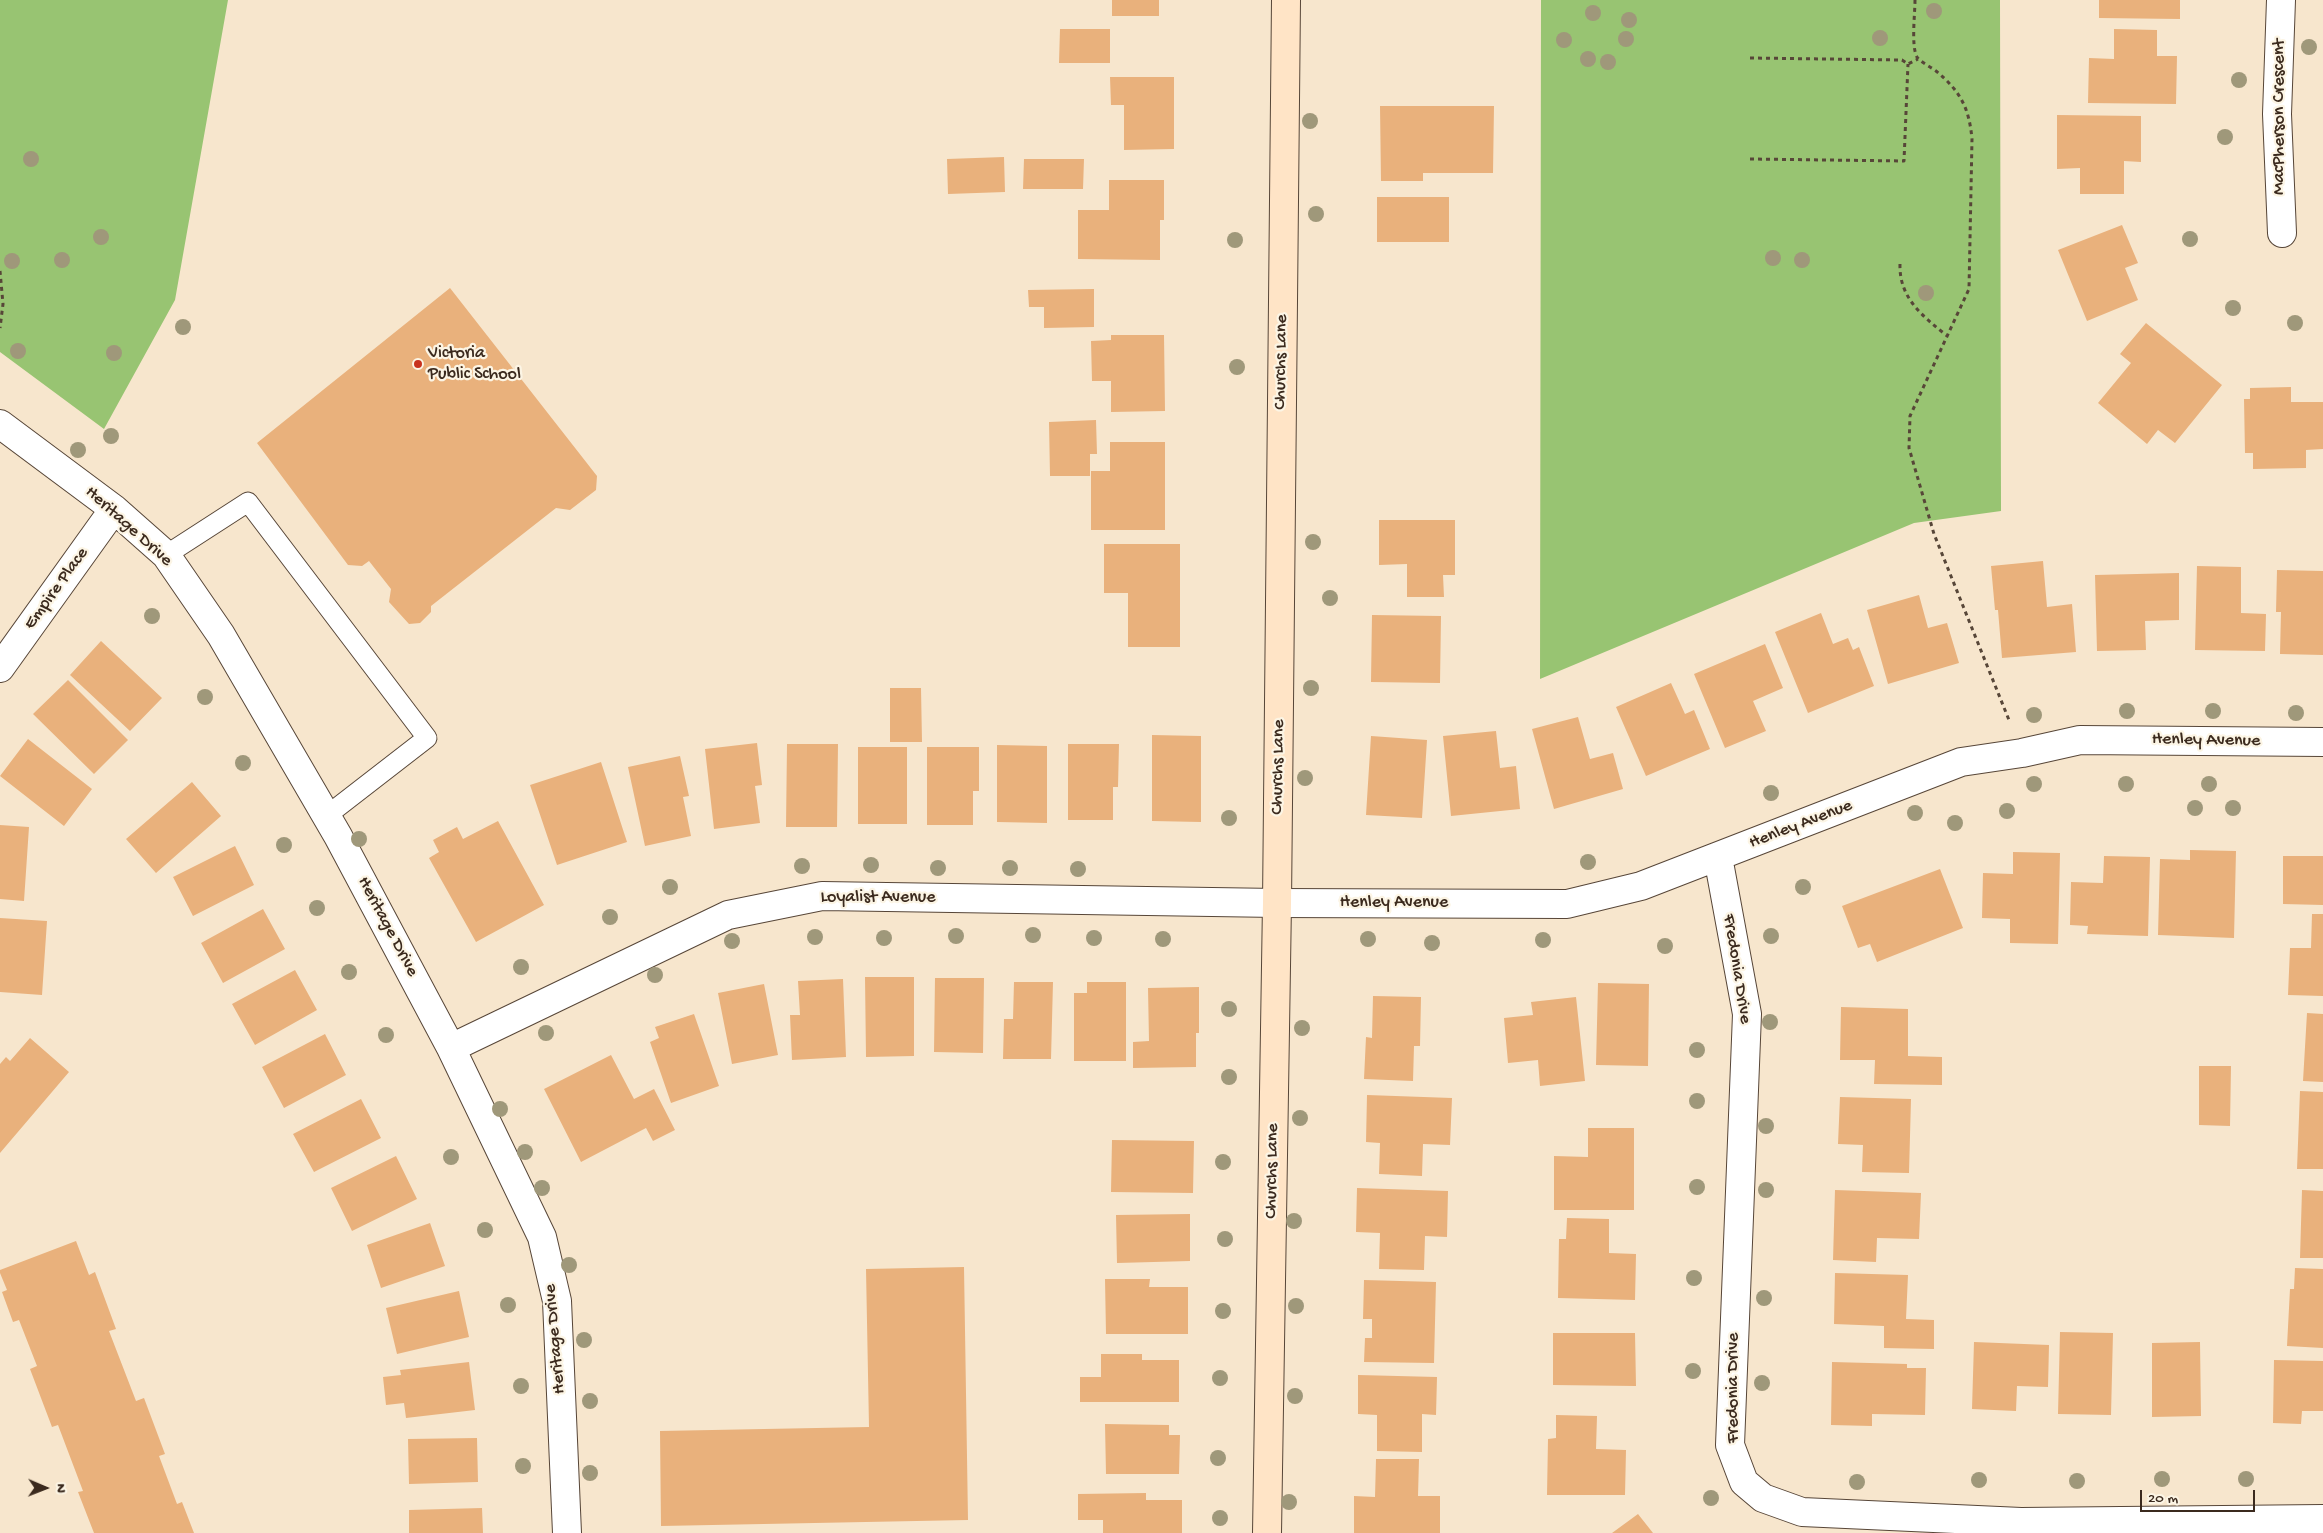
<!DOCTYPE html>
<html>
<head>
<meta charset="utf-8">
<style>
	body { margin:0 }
	#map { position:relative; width:2323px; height:1533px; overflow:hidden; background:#f7e6cd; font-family:"Gochi Hand",sans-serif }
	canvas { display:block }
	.north { position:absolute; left:20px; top:1463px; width:50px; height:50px; -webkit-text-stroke:4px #fcf5e5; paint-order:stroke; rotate:91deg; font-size:14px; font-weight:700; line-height:20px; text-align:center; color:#3b2a1e }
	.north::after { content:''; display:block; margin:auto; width:18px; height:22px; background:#3b2a1e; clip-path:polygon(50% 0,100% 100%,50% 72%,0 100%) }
	.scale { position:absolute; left:2140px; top:1490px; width:115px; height:22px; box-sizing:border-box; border:2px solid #3b2a1e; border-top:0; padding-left:6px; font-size:15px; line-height:18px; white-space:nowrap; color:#3b2a1e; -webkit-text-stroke:4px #fcf5e5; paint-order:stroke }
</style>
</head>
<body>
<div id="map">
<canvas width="2323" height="1533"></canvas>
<div class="north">N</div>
<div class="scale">20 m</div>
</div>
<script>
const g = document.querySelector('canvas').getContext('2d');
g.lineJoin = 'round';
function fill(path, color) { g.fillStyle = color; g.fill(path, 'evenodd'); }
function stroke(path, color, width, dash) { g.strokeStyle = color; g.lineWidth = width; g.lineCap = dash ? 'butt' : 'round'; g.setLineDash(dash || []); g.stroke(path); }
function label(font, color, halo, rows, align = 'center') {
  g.font = font + ' "Gochi Hand",sans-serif'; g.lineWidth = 4.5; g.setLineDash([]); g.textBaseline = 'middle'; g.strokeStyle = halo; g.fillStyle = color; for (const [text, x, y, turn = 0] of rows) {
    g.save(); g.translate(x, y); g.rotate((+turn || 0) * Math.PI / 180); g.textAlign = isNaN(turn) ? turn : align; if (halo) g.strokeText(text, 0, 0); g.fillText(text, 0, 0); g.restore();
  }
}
const green = new Path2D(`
	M0,0H228L175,300L104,429L0,352Z
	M1541,0H2000L2001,511L1914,523L1540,679Z`);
const building = new Path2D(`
	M1112,0H1159V16H1112Z
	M2099,0H2180V19L2099,18Z
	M1060,29H1110V63H1059Z
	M2114,29L2157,30V56H2177L2176,104L2088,103L2089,58L2114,59Z
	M1110,77H1174V149L1124,150V105H1111Z
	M1380,106H1494L1493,173H1423V181H1381Z
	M2057,115L2141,116V162L2124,161V194H2080V168L2057,169Z
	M1004,157L1005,192L948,194L947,159Z
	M1024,159H1084L1083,189H1023Z
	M1109,180H1164V220H1160V260L1078,259V210H1109Z
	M1377,197H1449V242H1377Z
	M2122,225L2138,263L2125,268L2138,300L2087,321L2058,250Z
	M450,288L597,476L596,490L570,510L556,508L431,606V612L420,623L409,624L389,602L391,589L369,561L362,566L348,565L257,443Z
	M1094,289V327L1044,328V307H1029L1028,290Z
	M2146,323L2222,385L2175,443L2158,430L2147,444L2098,403L2131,363L2120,354Z
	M1111,335H1164L1165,411L1111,412V381H1092L1091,341L1111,340Z
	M2291,387V402H2323V449L2306,450V468L2253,469V453H2245L2244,399H2250V388Z
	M1096,420L1097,454H1090V476H1050L1049,422Z
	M1110,442H1165V530H1091V471H1110Z
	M1379,520H1455V575H1443L1444,597H1407V564L1379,565Z
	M1104,544H1180V647H1128V593H1104Z
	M2043,561L2047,607L2072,604L2076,652L2002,658L1998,610H1995L1991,566Z
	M2197,566L2241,567V613L2266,614L2265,651L2195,650Z
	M2277,570L2323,571V655L2280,654L2281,612H2276Z
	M2179,573V620L2145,621L2146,650L2097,651L2095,575Z
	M1919,595L1928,628L1947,623L1959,663L1888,684L1867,610Z
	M1821,613L1833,644L1848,638L1853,650L1859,647L1874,686L1808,713L1775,632Z
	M1372,615L1441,616L1440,683L1371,682Z
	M101,641L162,698L130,731L70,675Z
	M1765,644L1783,688L1753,701L1766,731L1725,748L1694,674Z
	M68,680L128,740L94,774L33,714Z
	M1671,683L1685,714L1694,710L1710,749L1646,776L1616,707Z
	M890,688H921L922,742H890Z
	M1578,717L1590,759L1613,753L1623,789L1554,809L1532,729Z
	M1496,731L1500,768L1516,766L1520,809L1451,816L1443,736Z
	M1152,735L1201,736V822L1152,821Z
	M1371,736L1427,740L1422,818L1366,815Z
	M28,739L92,789L64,826L0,776Z
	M757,743L762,785L755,786L760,823L714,829L705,749Z
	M787,744H838L837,827H786Z
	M1068,744H1119L1118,787H1113V820H1068Z
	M997,745L1047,746V823L997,822Z
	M858,747H907V824H858Z
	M927,747H979V791H973V825H927Z
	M680,756L689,796L683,797L691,836L645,846L628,767Z
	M601,762L627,842L557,865L530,785Z
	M192,782L221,816L156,873L126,839Z
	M498,821L544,905L476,942L429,858L439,852L433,840L457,827L463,839Z
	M0,825L29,827L24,901L0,899Z
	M235,846L254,885L193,916L173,877Z
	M2190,850L2236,851L2234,938L2158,935L2160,859L2190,860Z
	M2013,852L2060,853L2058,944L2010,943V919L1982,918L1983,873L2013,874Z
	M2104,856L2150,857L2148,936L2087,934L2088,926L2070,925L2071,882L2103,883Z
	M2283,856H2323V905L2283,904Z
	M1940,869L1963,928L1877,962L1870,944L1858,948L1842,906Z
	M263,909L285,949L223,983L201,943Z
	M2312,914H2323V996L2288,995L2290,948H2311Z
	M0,918L47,921L42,995L0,992Z
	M295,970L317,1010L255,1045L232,1004Z
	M865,977H914V1056L866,1057Z
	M935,978H984L983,1053L934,1052Z
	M843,979L846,1057L792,1060L790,1015H800L798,981Z
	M1014,982H1053L1051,1059H1003L1004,1019H1013Z
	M1087,982H1126V1061H1074V993H1087Z
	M1598,983L1649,984L1648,1066L1596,1065Z
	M764,984L778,1055L732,1064L718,993Z
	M1199,987V1033H1196V1067L1133,1068V1042L1149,1041L1148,988Z
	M1373,996L1421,997L1420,1046H1414L1413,1081L1364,1079L1366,1037L1372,1038Z
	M1576,997L1585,1081L1540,1086L1538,1060L1508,1063L1504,1018L1533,1015L1531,1002Z
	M1841,1007L1908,1009V1056L1942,1057V1085L1874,1084L1875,1060H1840Z
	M2307,1013L2323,1014V1082L2303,1081Z
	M694,1014L719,1086L671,1103L650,1042L659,1038L655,1027Z
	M325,1034L346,1075L284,1108L262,1067Z
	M30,1038L69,1072L0,1153V1064L6,1057L10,1061Z
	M611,1055L634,1099L654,1089L675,1130L653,1141L646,1128L581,1162L544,1089Z
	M2199,1066H2231L2230,1126L2199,1125Z
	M2300,1091L2323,1092V1169H2297Z
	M1367,1095L1452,1098L1450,1145L1423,1144L1422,1176L1379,1174L1380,1143L1366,1142Z
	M1840,1097L1911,1099L1909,1173L1862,1172L1863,1145L1838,1144Z
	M361,1099L381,1138L314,1172L293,1134Z
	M1588,1128H1634V1210H1554V1156L1588,1157Z
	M1112,1140L1194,1141L1193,1193L1111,1192Z
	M396,1156L417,1199L352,1231L331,1188Z
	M1357,1188L1448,1191L1447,1237L1425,1236L1424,1270L1379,1269L1380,1233L1356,1232Z
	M1835,1190L1921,1193L1919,1239L1877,1238L1876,1262L1833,1260Z
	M2302,1190L2323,1191V1258H2300Z
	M1190,1214V1261L1117,1263L1116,1215Z
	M1567,1218L1609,1219V1253L1636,1254L1635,1300L1558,1298L1559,1239H1566Z
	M430,1223L445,1266L381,1288L367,1245Z
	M76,1241L89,1275L95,1272L116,1329L109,1331L136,1401L144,1398L165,1454L159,1456L177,1504L182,1502L194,1533H94L78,1492L83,1491L58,1425L52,1427L30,1369L37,1366L19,1320L13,1322L2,1292L7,1290L0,1273V1270Z
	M964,1267L968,1520L661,1526L660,1431L869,1427L866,1269Z
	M2295,1268L2323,1269V1348L2287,1346L2290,1289H2294Z
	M1835,1273L1908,1275L1906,1319L1934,1320V1349L1884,1348V1326L1834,1324Z
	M1105,1279H1150L1149,1287H1188V1334H1106Z
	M1364,1280L1436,1282L1434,1363L1364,1362L1365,1338H1372V1319H1363Z
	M459,1291L469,1337L397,1354L386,1308Z
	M2060,1332L2113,1333L2111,1415L2058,1414Z
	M1553,1333H1635L1636,1386L1553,1385Z
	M1974,1342L2049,1345L2048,1387L2017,1386L2016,1411L1972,1409Z
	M2200,1342L2201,1416L2152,1417V1343Z
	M1101,1354H1142V1360H1179V1402H1080V1377H1101Z
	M2274,1360L2323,1361V1411H2302L2301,1424L2273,1423Z
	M469,1362L475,1410L406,1418L404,1403L386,1405L383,1377L401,1375L400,1370Z
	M1832,1362L1907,1364V1368H1926L1925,1415L1872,1414V1426L1831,1425Z
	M1358,1375L1437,1377L1436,1415L1422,1414V1452L1377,1451V1415L1358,1414Z
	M1556,1415L1597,1416L1596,1449L1626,1450L1625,1495H1547L1548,1439L1556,1438Z
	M1105,1424L1169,1425V1435H1180L1179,1474H1106Z
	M477,1438L478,1482L409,1484L408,1439Z
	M1376,1459H1419L1418,1496H1440V1533H1354V1496L1375,1497Z
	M1146,1493V1500H1182V1533H1103V1520H1078V1494Z
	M482,1508L483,1533H409V1510Z
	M1638,1514L1653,1533H1612Z`);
const path = new Path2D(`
	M1915,0C1915,14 1911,46 1917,57C1920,62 1931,67 1936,71C1960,91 1969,107 1972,139L1969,289L1910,416L1909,448L1934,534L2009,720
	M1750,58L1902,60L1908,64L1918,59
	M1750,159L1904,161L1908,64
	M1900,264C1899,297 1921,315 1946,335
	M0,271L3,304L0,328`);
const lane = new Path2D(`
	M166,555L248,502L427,738L325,817`);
const street = new Path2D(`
	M2281,0L2277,114L2282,233
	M0,424L114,509L166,555L221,635L338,836L451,1048L542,1237L557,1301L567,1533
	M0,668L114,509
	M1718,857L1747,1014L1730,1445L1744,1482L1763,1498L1802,1512L2021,1522L2323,1519
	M451,1048L728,915L822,896L1277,903L1567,904L1641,886L1961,762L2022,753L2080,740L2323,742`);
const secondary = new Path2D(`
	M1267,1533L1277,903L1286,0`);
const trees = [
	[1934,11],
	[1593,13],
	[1629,20],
	[1880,38],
	[1626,39],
	[1564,40],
	[2309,47],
	[1588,59],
	[1608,62],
	[2239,80],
	[1310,121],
	[2225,137],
	[31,159],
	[1316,214],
	[101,237],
	[2190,239],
	[1235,240],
	[1773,258],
	[62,260],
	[1802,260],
	[12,261],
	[1926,293],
	[2233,308],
	[2295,323],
	[183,327],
	[18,351],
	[114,353],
	[1237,367],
	[111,436],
	[78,450],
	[1313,542],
	[1330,598],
	[152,616],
	[1311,688],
	[205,697],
	[2127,711],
	[2213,711],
	[2296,713],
	[2034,715],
	[243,763],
	[1305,778],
	[2034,784],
	[2126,784],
	[2209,784],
	[1771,793],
	[2195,808],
	[2233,808],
	[2007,811],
	[1915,813],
	[1229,818],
	[1955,823],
	[359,839],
	[284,845],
	[1588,862],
	[871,865],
	[802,866],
	[938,868],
	[1010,868],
	[1078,869],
	[670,887],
	[1803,887],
	[317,908],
	[610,917],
	[1033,935],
	[956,936],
	[1771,936],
	[815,937],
	[884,938],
	[1094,938],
	[1163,939],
	[1368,939],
	[1543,940],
	[732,941],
	[1432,943],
	[1665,946],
	[521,967],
	[349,972],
	[655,975],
	[1229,1009],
	[1770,1022],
	[1302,1028],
	[546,1033],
	[386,1035],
	[1697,1050],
	[1229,1077],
	[1697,1101],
	[500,1109],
	[1300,1118],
	[1766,1126],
	[525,1152],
	[451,1157],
	[1223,1162],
	[1697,1187],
	[542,1188],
	[1766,1190],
	[1294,1221],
	[485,1230],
	[1225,1239],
	[569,1265],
	[1694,1278],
	[1764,1298],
	[508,1305],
	[1296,1306],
	[1223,1311],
	[584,1340],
	[1693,1371],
	[1220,1378],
	[1762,1383],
	[521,1386],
	[1295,1396],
	[590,1401],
	[1218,1458],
	[523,1466],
	[590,1473],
	[2162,1479],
	[2246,1479],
	[1979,1480],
	[2077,1481],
	[1857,1482],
	[1711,1498],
	[1289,1502],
	[1220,1518]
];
const markers = [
	[418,364,5,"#c8321e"]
];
const streetNames = [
	["MacPherson Crescent",2280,117,-90],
	["Churchs Lane",1282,362,-89],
	["Heritage Drive",128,527,42],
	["Empire Place",57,589,-54],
	["Henley Avenue",2206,741,1],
	["Churchs Lane",1279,767,-89],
	["Henley Avenue",1801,825,-21],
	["Loyalist Avenue",878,898],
	["Henley Avenue",1394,903],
	["Heritage Drive",387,927,62],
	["Fredonia Drive",1736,969,81],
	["Churchs Lane",1273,1171,-89],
	["Heritage Drive",556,1339,-95],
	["Fredonia Drive",1734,1388,-90]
];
const poiNames = [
	["Victoria",428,354],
	["Public School",428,375]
];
fill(green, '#98c472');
fill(building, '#e9b17c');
stroke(lane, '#574638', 21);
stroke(street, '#574638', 30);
stroke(secondary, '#574638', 30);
stroke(path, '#574638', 3, [4, 4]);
stroke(lane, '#fff', 19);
stroke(street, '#fff', 28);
stroke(secondary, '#ffe4c6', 28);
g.fillStyle = '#9f987a';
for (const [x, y] of trees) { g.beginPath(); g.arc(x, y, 8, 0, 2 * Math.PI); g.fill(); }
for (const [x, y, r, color] of markers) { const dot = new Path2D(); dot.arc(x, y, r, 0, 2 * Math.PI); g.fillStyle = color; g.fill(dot); stroke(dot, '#fcf5e5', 2); }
label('18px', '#3b2a1e', '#fcf5e5', streetNames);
label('18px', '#3b2a1e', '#fcf5e5', poiNames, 'left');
</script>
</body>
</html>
